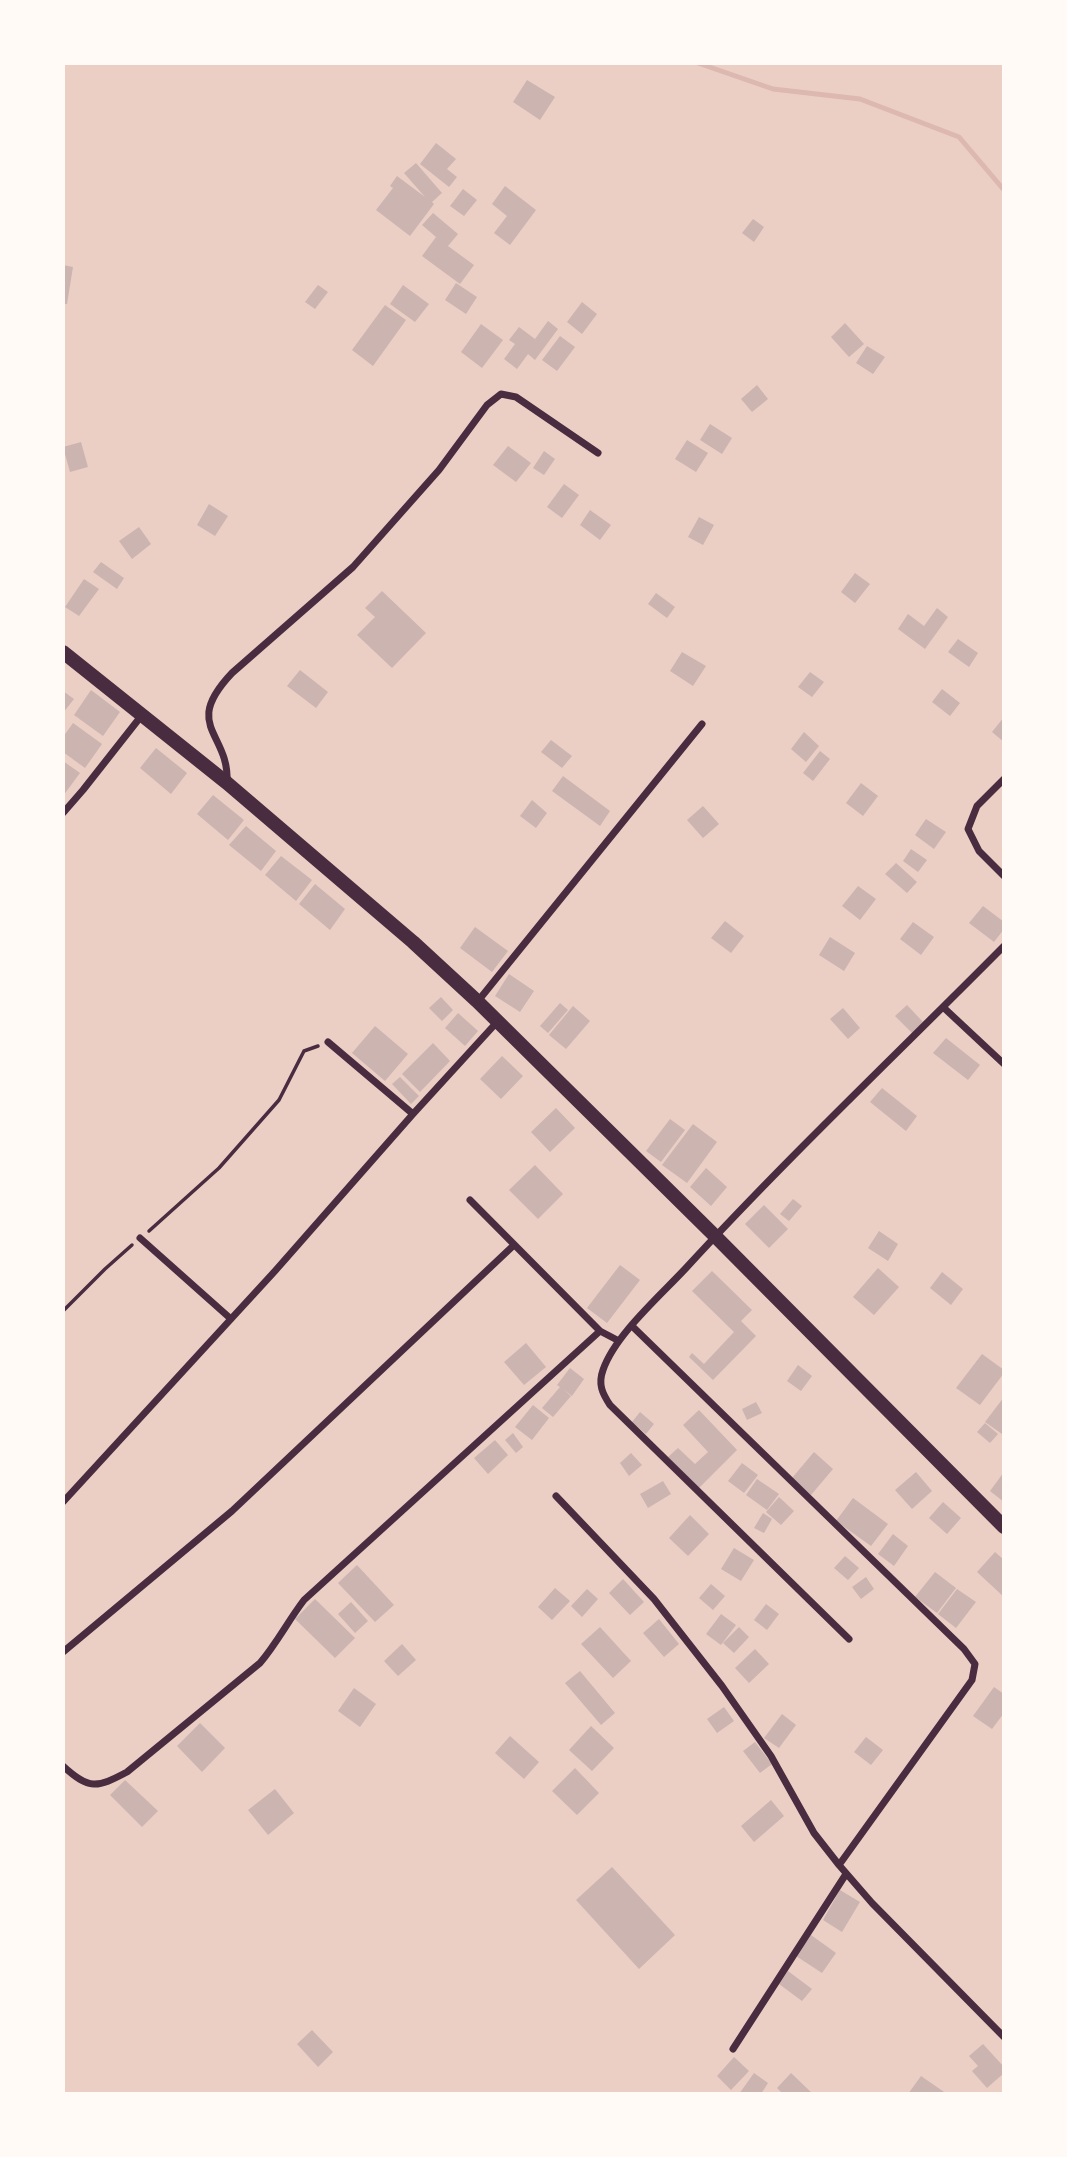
<!DOCTYPE html>
<html>
<head>
<meta charset="utf-8">
<style>
	body { margin:0 }
	#map { position:relative; width:1067px; height:2157px; overflow:hidden; background:#f7e1d7; font-family:"Sofia Sans Condensed",sans-serif }
	canvas { display:block }
	.frame { position:absolute; inset:0; border:65px solid #fffaf5; pointer-events:none }
</style>
</head>
<body>
<div id="map">
<canvas width="1067" height="2157"></canvas>
<div class="frame"></div>
</div>
<script>
const g = document.querySelector('canvas').getContext('2d');
g.lineJoin = 'round';
function fill(path, color) { g.fillStyle = color; g.fill(path, 'evenodd'); }
function stroke(path, color, width, dash) { g.strokeStyle = color; g.lineWidth = width; g.lineCap = dash ? 'butt' : 'round'; g.setLineDash(dash || []); g.stroke(path); }
const green = new Path2D(`
	M63,63H1004V2094H63Z`);
const stream = new Path2D(`
	M698,63L773,89L860,99L959,137L1004,190`);
const building = new Path2D(`
	M527,80L555,97L540,120L513,102Z
	M436,143L456,159L447,169L457,177L449,187L420,164Z
	M416,163L442,193L432,202L434,204L410,236L376,210L393,188L390,186L397,176L425,197L404,173Z
	M505,186L536,210L510,245L494,233L507,216L492,204Z
	M463,189L477,200L464,216L450,206Z
	M433,213L458,234L448,246L474,265L460,284L422,256L436,237L422,225Z
	M753,219L764,227L754,242L742,233Z
	M63,265L73,267L67,304H63Z
	M456,283L477,297L466,314L445,300Z
	M318,285L328,292L315,309L305,302Z
	M403,285L429,304L415,322L390,304Z
	M582,302L597,314L582,334L567,322Z
	M385,305L406,320L373,366L352,350Z
	M548,321L558,329L535,360L528,354L517,369L504,359L515,344L509,340L519,327L535,339Z
	M845,323L864,344L849,357L831,337Z
	M481,324L503,340L482,368L461,352Z
	M560,336L575,347L557,371L542,360Z
	M867,346L885,357L873,374L856,363Z
	M757,385L768,399L752,412L741,399Z
	M710,424L732,438L722,454L700,440Z
	M687,440L708,453L696,472L675,459Z
	M81,442L88,467L70,472L63,447Z
	M508,446L531,463L516,482L493,465Z
	M544,451L555,459L544,475L533,468Z
	M564,484L579,495L562,518L547,507Z
	M209,504L228,516L215,536L197,525Z
	M590,510L611,525L600,540L580,525Z
	M699,517L714,525L703,545L688,537Z
	M139,527L151,544L132,559L119,541Z
	M101,562L124,578L117,589L93,572Z
	M855,573L870,584L855,603L841,592Z
	M84,579L99,589L79,616L65,607Z
	M382,591L426,633L392,668L357,635L375,617L365,608Z
	M656,593L675,607L667,618L648,604Z
	M937,608L948,617L925,649L898,629L908,614L924,626Z
	M958,639L978,653L969,667L948,652Z
	M682,652L706,666L693,686L670,671Z
	M300,670L328,692L316,708L287,686Z
	M810,672L824,682L812,697L798,687Z
	M942,689L960,703L950,716L932,702Z
	M91,690L120,712L103,736L74,715Z
	M63,691L74,699L63,713Z
	M1004,717V742L992,732Z
	M73,723L102,744L85,768L63,752V737Z
	M804,732L819,746L806,762L791,749Z
	M551,740L572,756L562,768L541,752Z
	M156,748L187,773L171,794L140,768Z
	M820,751L830,759L813,781L803,773Z
	M63,761L80,773L63,796Z
	M563,776L610,811L600,826L552,791Z
	M861,783L878,796L863,816L846,803Z
	M213,795L244,820L228,840L197,814Z
	M532,800L547,813L536,828L520,816Z
	M703,806L719,824L703,838L687,820Z
	M926,819L946,832L934,849L915,835Z
	M246,826L276,851L261,871L229,845Z
	M911,849L927,860L918,872L903,861Z
	M281,856L312,880L296,901L265,875Z
	M896,863L917,882L907,893L885,874Z
	M315,884L345,909L330,930L299,904Z
	M858,886L876,899L860,920L842,906Z
	M983,906L1004,922V929L994,942L969,923Z
	M725,921L744,936L731,953L711,938Z
	M913,922L934,937L921,955L900,939Z
	M475,927L508,951L492,972L460,948Z
	M830,937L855,953L844,971L819,955Z
	M509,974L534,991L520,1012L495,996Z
	M441,997L453,1010L442,1021L429,1008Z
	M560,1003L568,1010L548,1033L540,1026Z
	M907,1005L923,1022L912,1033L895,1016Z
	M573,1006L590,1021L566,1049L549,1035Z
	M843,1008L860,1028L848,1039L830,1019Z
	M458,1013L478,1031L465,1046L445,1028Z
	M375,1026L408,1054L385,1081L352,1053Z
	M946,1038L980,1065L968,1080L933,1053Z
	M433,1043L450,1061L420,1092L402,1074Z
	M502,1056L523,1076L501,1099L480,1079Z
	M400,1077L419,1096L411,1104L392,1084Z
	M882,1088L917,1116L906,1131L870,1102Z
	M556,1108L575,1128L550,1152L531,1132Z
	M670,1119L685,1130L661,1162L646,1151Z
	M693,1124L717,1142L687,1183L662,1165Z
	M535,1165L563,1194L538,1219L509,1190Z
	M706,1168L727,1187L711,1206L690,1187Z
	M793,1199L802,1206L789,1221L780,1214Z
	M764,1205L788,1229L769,1248L745,1224Z
	M879,1231L898,1244L888,1261L868,1248Z
	M620,1265L640,1280L607,1323L587,1308Z
	M878,1268L899,1287L874,1315L853,1297Z
	M712,1271L752,1310L741,1321L756,1336L713,1380L689,1357L692,1353L704,1364L734,1332L692,1291Z
	M942,1272L963,1289L951,1305L930,1288Z
	M526,1343L546,1367L524,1385L504,1362Z
	M982,1354L1004,1370V1373L980,1405L956,1388Z
	M798,1365L812,1376L801,1391L787,1381Z
	M570,1368L584,1379L572,1396L563,1389L571,1396L553,1417L542,1408L560,1387L557,1385Z
	M1004,1397V1431L1002,1434L985,1422Z
	M756,1402L762,1413L747,1420L742,1409Z
	M533,1405L549,1418L532,1440L515,1427Z
	M699,1410L737,1450L699,1488L668,1457L678,1448L695,1464L708,1452L683,1425Z
	M640,1412L654,1424L646,1434L632,1422Z
	M985,1423L998,1434L990,1443L977,1432Z
	M513,1433L523,1447L516,1453L505,1440Z
	M495,1440L508,1455L488,1474L474,1458Z
	M814,1452L833,1469L811,1495L792,1478Z
	M631,1453L642,1465L629,1476L620,1463Z
	M742,1463L758,1475L744,1493L728,1481Z
	M916,1472L932,1491L912,1509L895,1490Z
	M1004,1472V1502L990,1491Z
	M757,1479L779,1494L767,1510L746,1495Z
	M663,1481L671,1494L648,1508L640,1494Z
	M779,1497L794,1511L781,1525L766,1512Z
	M853,1498L888,1524L871,1546L836,1521Z
	M943,1502L961,1518L947,1534L929,1518Z
	M763,1513L772,1519L764,1533L754,1528Z
	M690,1515L709,1534L688,1556L669,1538Z
	M893,1534L908,1546L894,1566L878,1554Z
	M734,1548L754,1560L741,1581L721,1569Z
	M995,1552L1004,1560V1597L977,1572Z
	M845,1556L859,1568L848,1580L834,1568Z
	M357,1565L394,1605L375,1622L338,1583Z
	M935,1572L956,1588L937,1613L915,1597Z
	M866,1577L874,1589L861,1599L852,1587Z
	M623,1579L644,1602L630,1615L609,1593Z
	M711,1584L725,1596L713,1610L699,1598Z
	M555,1588L570,1601L552,1620L538,1607Z
	M587,1589L598,1599L582,1617L571,1606Z
	M957,1589L976,1602L956,1628L938,1614Z
	M315,1599L355,1638L335,1658L295,1619Z
	M351,1602L368,1621L355,1633L338,1614Z
	M766,1604L779,1614L767,1630L754,1620Z
	M721,1614L736,1625L721,1645L706,1634Z
	M659,1619L679,1644L664,1657L643,1633Z
	M600,1627L631,1661L613,1678L581,1644Z
	M739,1627L749,1637L734,1653L723,1643Z
	M402,1644L416,1660L398,1676L384,1661Z
	M755,1649L769,1664L749,1683L735,1668Z
	M580,1671L615,1713L601,1725L565,1683Z
	M994,1687L1004,1694V1713L992,1729L973,1716Z
	M354,1688L376,1704L360,1727L338,1711Z
	M724,1707L734,1721L717,1733L707,1719Z
	M782,1714L796,1725L779,1748L764,1738Z
	M200,1723L225,1748L202,1772L177,1746Z
	M591,1726L614,1748L592,1771L569,1750Z
	M510,1736L539,1762L524,1779L495,1753Z
	M866,1737L883,1750L871,1765L854,1752Z
	M755,1742L772,1764L760,1773L743,1751Z
	M575,1768L599,1793L577,1815L552,1791Z
	M125,1780L158,1811L142,1827L110,1795Z
	M275,1789L294,1813L268,1835L248,1810Z
	M771,1800L784,1816L754,1842L741,1826Z
	M612,1867L675,1935L639,1969L576,1900Z
	M840,1890L860,1902L842,1932L823,1920Z
	M811,1935L836,1953L822,1973L796,1956Z
	M788,1971L812,1989L802,2001L779,1984Z
	M312,2030L333,2052L318,2067L297,2044Z
	M983,2044L1004,2067V2073L987,2088L972,2071L978,2066L969,2056Z
	M734,2057L749,2071L731,2090L717,2076Z
	M754,2073L768,2083L761,2094H739Z
	M791,2073L813,2094H783L777,2088Z
	M921,2076L947,2094H908Z`);
const path = new Path2D(`
	M149,1231L219,1168L279,1100L304,1051L318,1046
	M63,1311L105,1269L132,1245`);
const minor = new Path2D(`
	M1004,779L977,806L968,829L979,851L1004,876
	M227,783C230,732 181,727 232,673L353,567L439,470L487,405L501,394L516,397L598,453
	M63,813L83,790L142,715
	M478,1001L702,724
	M943,1007L1004,1064
	M328,1042L413,1114
	M470,1200L600,1331L619,1341
	M140,1238L231,1319
	M632,1326L964,1649L975,1664L972,1680L839,1865L872,1903L1004,2037
	M556,1496L654,1599L722,1686L771,1756L814,1833L839,1865
	M63,1502L275,1271L413,1114L498,1021
	M849,1639L610,1405C602,1393 598,1384 603,1370C615,1335 660,1296 686,1268C788,1157 898,1053 1004,946
	M63,1652L232,1511L514,1245
	M63,1766C89,1790 97,1788 127,1772L260,1663C277,1643 288,1621 304,1600L600,1331
	M733,2049L846,1874`);
const secondary = new Path2D(`
	M63,652L227,783L413,942L477,1001L715,1236L1004,1527`);
fill(green, '#ebcfc5');
stroke(stream, '#dcb8b0', 5);
fill(building, '#ccb4b1');
stroke(path, '#4a2c40', 3.5);
stroke(minor, '#4a2c40', 7);
stroke(secondary, '#4a2c40', 14);
</script>
</body>
</html>
